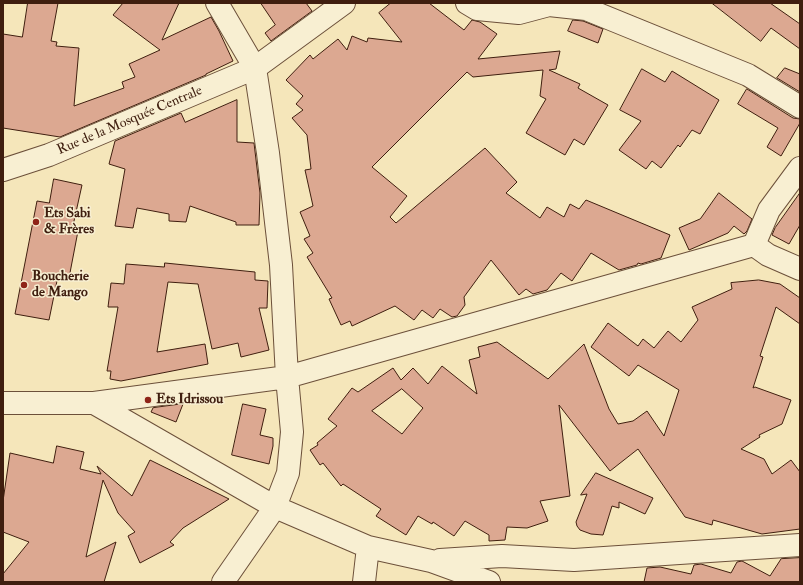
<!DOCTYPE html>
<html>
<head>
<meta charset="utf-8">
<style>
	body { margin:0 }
	#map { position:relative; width:803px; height:585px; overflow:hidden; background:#f5e6ba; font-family:"IM FELL Double Pica",serif }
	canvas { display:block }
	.frame { position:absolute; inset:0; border:4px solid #3f1e0f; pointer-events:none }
</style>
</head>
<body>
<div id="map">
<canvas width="803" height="585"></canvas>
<div class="frame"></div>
</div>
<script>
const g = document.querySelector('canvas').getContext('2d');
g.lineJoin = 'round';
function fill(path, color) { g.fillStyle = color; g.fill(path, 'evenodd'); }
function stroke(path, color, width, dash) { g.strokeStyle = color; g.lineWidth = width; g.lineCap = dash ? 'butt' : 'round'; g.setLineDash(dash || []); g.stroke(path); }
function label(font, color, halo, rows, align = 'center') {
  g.font = font + ' "IM FELL Double Pica",serif'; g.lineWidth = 3; g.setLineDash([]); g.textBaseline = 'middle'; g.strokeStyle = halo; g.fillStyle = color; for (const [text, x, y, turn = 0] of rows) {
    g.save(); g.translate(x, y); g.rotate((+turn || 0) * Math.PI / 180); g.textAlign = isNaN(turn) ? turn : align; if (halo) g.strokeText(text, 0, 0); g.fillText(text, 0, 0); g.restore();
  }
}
const building = new Path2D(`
	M28,3H58L51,41L57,42L56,46L79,48L74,106L124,88L122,82L135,77L129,64L160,50L113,15L123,3H179L162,40L211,17L219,31L233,61L206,74V75L60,137L3,128V34L22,37Z
	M261,3H306L312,11L271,41L265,33L275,25Z
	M391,3H429L464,30L472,20L480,22L497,34L478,59L560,51L556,69L549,70L580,84L578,88L608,105L584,145L574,139L565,155L526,133L546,99L540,96L543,70L473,77L467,72L372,167L407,196L390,217L396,223L485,148L517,182L506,193L540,218L547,207L564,217L570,204L579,209L586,200L670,235L661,258L641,264L638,263L637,265L619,270L591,253L572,281L561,273L547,290L533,294L526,289L519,295L491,260L464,297L465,305L457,316L452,317L440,309L433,318L422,310L414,320L395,306L352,326L350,321L341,325L329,299L332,298L307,257L313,253L304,239L310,236L300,212L313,206L305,170L311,169L307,135L292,118L303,110L296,104L303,96L286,80L310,55L313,59L338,39L347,50L352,36L367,42L368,38L402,42L379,13Z
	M712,3H770L800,24V49L771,28L761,41Z
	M573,20L583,21L603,29L598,43L568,31Z
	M785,68L800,74V92L777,78Z
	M642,69L665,82L672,71L719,100L700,134L692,130L680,147L678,145L661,168L652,161L646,169L619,150L641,121L620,110Z
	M747,89L793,118L800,119V123L781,156L767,147L778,128L738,104Z
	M237,100V142L254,143L260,193L259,225H236V222L190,206L186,222L169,221V214L137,208L133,228L115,226L125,169L109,164L115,141L181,113L185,122Z
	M54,179L82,185L72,230L78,231L69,278L58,276L49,320L15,314L37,201L49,203Z
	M719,193L752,219L747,231L744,234L734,226L728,233L689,250L679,228L700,219Z
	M800,193V225L789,244L772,235L775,228Z
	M165,263L255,272V280L268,281L267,308H259L269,350L241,357L238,343L212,349L198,284L168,282L157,352L205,344L208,364L121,381L110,379L111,371H107L118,307H108L111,283L124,284L126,264L164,267Z
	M759,280L780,284L800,298V324L776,307L760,356L763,357L753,388L755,387L791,400L782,424L759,435L760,437L741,449L764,459L772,474L791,460L800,472V529L762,534L713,520L712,525L685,517L638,449L610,471L559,405L570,496L540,501L548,521L527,528L507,527L505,540L489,541V535L465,521L454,536L433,522L432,524L418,516L406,535L376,516L381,509L343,484L341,486L323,463L320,465L310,450L318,445L317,443L337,426L328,419L352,388L358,392L393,368L401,380L413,368L428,384L442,366L477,394L469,360L480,357L478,347L497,342L548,379L584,344L609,409L618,424L633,421L647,411L664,436L679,390L638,365L629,376L591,347L608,323L638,346L643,339L654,348L668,331L681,342L698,320L692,307L732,289L731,283ZM402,389L423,408L402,434L372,411Z
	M183,404L176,422L151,412L153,408Z
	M243,404L266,409L260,435L273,438V446L269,464L232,455Z
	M57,446L84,452L80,469L101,474L97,466L132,496L150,460L229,499L183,528L170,542L174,545L140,563L128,536L135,532L118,513L103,480L86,557L116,542L104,582H3V574L29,542L3,532V501L10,453L53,463Z
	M596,473L653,498L645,514L619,502V508L612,506L603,535L591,534L580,530L577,526L576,522L587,494L581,495Z
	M800,558V582H644L647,568L660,567L691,574L694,565L701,564L731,573L737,562L742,561L770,576L781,559Z`);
const minor = new Path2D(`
	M217,3L255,68L268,153L281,265L287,377L292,432L288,473L275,507L223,582
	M467,3L477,9L519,13L549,5L586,9L748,75L800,107
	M3,170L49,155L255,68L344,3
	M754,245L769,210L800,168
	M3,403H94L275,507L368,547L431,561L489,582
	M94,403L287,377L754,245L768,255L800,269
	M440,560L502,556L574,560L800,545
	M364,582L368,547`);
const markers = [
	[36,222,4,"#8f2418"],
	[24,285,4,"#8f2418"],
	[148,400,4,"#8f2418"]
];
const streetNames = [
	["Rue de la Mosquée Centrale",130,121,-23]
];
const poiNames = [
	["Ets Sabi",44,214],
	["& Frères",44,230],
	["Boucherie",32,277],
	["de Mango",32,293],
	["Ets Idrissou",156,400]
];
fill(building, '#dca891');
stroke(building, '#3f1e0f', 1);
stroke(minor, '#6c503a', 24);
stroke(minor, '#f8efd2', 22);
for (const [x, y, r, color] of markers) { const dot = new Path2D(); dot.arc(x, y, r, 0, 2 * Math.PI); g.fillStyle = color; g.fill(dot); stroke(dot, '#f8efd2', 1.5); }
label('14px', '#3f1e0f', '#f8efd2', streetNames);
label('bold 14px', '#3f1e0f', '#f8efd2', poiNames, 'left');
</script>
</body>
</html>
